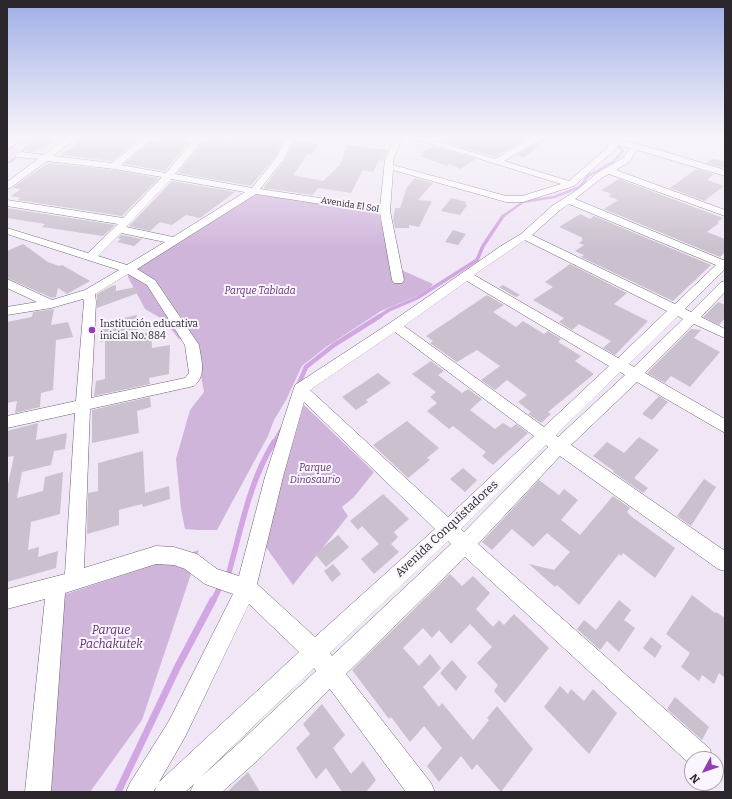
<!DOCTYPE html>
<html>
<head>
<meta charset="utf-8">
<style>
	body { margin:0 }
	#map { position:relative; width:732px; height:799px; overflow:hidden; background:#f0e6f5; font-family:Bitter,serif }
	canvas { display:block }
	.frame { position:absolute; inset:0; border:8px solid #2b272d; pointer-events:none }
	.north { position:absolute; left:684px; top:751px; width:40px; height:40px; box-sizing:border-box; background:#fbf5fe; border:1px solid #a8a3aa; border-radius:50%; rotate:230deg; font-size:11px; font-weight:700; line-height:16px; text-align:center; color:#2b272d }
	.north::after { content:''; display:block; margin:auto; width:14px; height:18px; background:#913faf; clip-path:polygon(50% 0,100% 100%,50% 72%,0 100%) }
</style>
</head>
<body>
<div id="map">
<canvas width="732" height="799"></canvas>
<div class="frame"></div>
<div class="north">N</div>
</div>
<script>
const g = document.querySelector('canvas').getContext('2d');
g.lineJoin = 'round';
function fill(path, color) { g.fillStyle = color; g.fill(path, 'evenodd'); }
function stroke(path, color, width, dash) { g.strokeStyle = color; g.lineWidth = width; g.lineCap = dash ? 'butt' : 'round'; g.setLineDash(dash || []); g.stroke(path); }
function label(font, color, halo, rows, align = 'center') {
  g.font = font + ' Bitter,serif'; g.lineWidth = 4; g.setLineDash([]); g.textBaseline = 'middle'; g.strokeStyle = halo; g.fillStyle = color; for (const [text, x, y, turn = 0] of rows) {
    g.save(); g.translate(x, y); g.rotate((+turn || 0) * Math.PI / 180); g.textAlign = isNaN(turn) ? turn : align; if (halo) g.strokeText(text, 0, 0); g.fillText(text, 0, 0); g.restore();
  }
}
const green = new Path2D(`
	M255,193L379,213L390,265L433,284L430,288L417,296L381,311L326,347L302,366L286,400L274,420L268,436L217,530H198L185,529L181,509L176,459L190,410L204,392L196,349L178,338L164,320L145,309L128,277L127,268Z
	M303,404L374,472L354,497L342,507L348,516L293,585L260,539Z
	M199,550L142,720L90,792H37L60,596Z`);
const streamFar4 = new Path2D(`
	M502,217L523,202L554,197L580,187L588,176L613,162L623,151L610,137`);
const streamFar3 = new Path2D(`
	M378,317L389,310L417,298L477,260L483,246L503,216`);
const streamFar2 = new Path2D(`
	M297,388L306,367L334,345L380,316
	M274,443L282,429`);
const streamFar1 = new Path2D(`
	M228,576C241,530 249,482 274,442
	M213,601L219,589`);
const stream = new Path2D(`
	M118,792L178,666L213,600`);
const building = new Path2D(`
	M39,137H65L33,152L25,151Z
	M79,137H141L112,161L60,155L76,145L74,142Z
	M165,137L190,141L165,171L124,164L153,140L159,141Z
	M235,137H285L275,157L251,186L178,173L203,142H206L210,138L233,140Z
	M448,137H529L495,157L442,141Z
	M545,137H549L524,158L517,155Z
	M295,141L319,144L312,154H308L293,175L323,181L340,165L347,145L388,150L382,161L379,160L373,172L363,170L351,193L318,188L313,195L263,188L285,160Z
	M433,146L476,159L460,169L449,164L447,166L420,156L423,154L420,153Z
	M712,159L725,161V166L723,168L706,163Z
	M48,163L114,170L159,178L122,216L17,200L20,198L11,196L21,189L12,188Z
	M696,169L714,174L707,180L724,186L704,201L670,188Z
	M415,178L433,183L418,200L432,201L419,227L409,225V228H395L393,220L395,208H400L407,187Z
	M619,179L723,218L717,222L719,223L707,232L725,239V252L720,257L604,209L618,200L608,196L612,194L601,190Z
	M172,181L235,192L200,218L186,215L172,225L160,222L150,231L129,226Z
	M451,198L466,202L465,204L467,205L460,215L441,211Z
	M7,208L115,225L103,236L42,227L45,224L7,218Z
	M580,214L590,219L594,216L711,265L673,301L581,257L584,255L575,251L584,245L579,243L583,240L581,239L583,238L559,227Z
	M453,230L466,234L458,245L445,242Z
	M121,235L142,239L134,246L117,242L121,239L118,238Z
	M23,244L48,262L59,266L62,265L90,281L67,294L58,288L56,297L52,298L7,278V251Z
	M570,264L627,293L614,304L648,321L615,355L603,348L611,341L579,324L572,330L559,322L564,318L533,300L553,287L545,282Z
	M116,285V291L136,287L138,293L97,308V294L112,286Z
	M503,285L520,295L516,297L499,287Z
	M487,295L504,305L493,312L516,327L523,321L544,334L548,331L561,339L558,342L581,356L575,361L594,374L548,412L551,414L541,423L528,414L531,412L518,402L527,395L507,380L495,390L481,380L500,366L477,350L457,362L430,343L433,341L426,336Z
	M718,302L725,305V318L719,325L703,317Z
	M54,309L51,325L68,322L73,337L56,340L53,390L41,393L40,407L15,413L17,401L7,403V322L32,317L33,312Z
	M137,315L138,334L151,332L152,348L170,345L169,374L149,378L150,384L94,396L96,381L105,379V341L100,342V323Z
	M691,329L701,330L694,338L720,352L690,387L671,376L665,383L647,373Z
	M431,361L444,371L438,375L462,393L468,389L482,399L470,410L495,429L503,423L511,428L516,424L528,433L493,465L482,456L486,452L453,426L449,429L427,411L437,403L430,397L436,392L412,374Z
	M378,373L391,383L366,400L368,402L356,410L342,397Z
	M659,396L668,402L652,420L642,414Z
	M150,397L151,407L137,411L139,433L92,443V410Z
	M407,421L439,448L427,458L430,460L408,478L373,445Z
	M38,423L36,440L67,433L65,449L54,451L51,465L22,472L17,498L43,491L45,477L63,472L60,514L31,522L28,550L39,547L38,557L58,551L56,568L7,582V489L14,456L7,457V431Z
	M639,437L659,450L634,478L648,488L643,493L613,472L614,471L593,456L607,442L624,453Z
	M143,451L145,493L169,486L170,499L143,507L142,504L119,510V525L87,534L88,493L98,491V463Z
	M463,468L477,480L465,492L450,479Z
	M704,479L716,487L691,526L677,516Z
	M539,480L559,495L564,489L578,500L561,520L580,535L613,496L630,508L627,512L632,517L675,548L655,578L623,553L621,556L619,554L579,605L557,585L555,587L529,564L554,570L570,552L547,533L533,547L512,529L492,550L482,542Z
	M383,494L409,519L394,532L398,537L391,544L399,552L374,574L361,559L379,544L362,526L358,530L350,521Z
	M338,535L349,547L326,567L315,554Z
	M333,564L341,574L332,582L324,571Z
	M450,574L462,586L473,576L490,593L476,609L493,627L499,620L504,625L514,614L549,648L505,703L494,691L498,685L477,663L492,647L470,624L451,644L439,630L432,638L423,628L403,648L419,666L430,654L441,668L423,687L439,707L442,703L473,740L489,720L487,718L497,706L533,749L501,792L477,764L472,770L461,756L439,782L427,766L442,748L424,726L410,742L391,717L389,719L352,670Z
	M692,595L715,613L716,612L725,618V678L719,673L714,684L702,675L699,681L681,667L690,653L666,634Z
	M619,600L631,610L624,620L635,628L619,652L607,641L600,650L577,629L584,620L596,630Z
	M651,637L662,646L655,658L643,648Z
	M452,660L467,677L456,691L440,673Z
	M560,686L568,694L571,689L584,701L593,689L617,713L589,754L544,707Z
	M675,697L709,727L702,740L667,709Z
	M322,704L345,735L333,748L351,774L363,761L376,780L366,792H342L326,768L316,779L296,748L310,734L303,724Z
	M248,772L260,792H227Z`);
const street = new Path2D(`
	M68,137H78L53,156L112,163L144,137H154L121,165L166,173L196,137H205L175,174L252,188L276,158L287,137H295L284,159L260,189L380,207L385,160L395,137H403L393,160V165L506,196H522L561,184L409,137H423L495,159L533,137H544L504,161L569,181L609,146L605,142L592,137H607L663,151L725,170V176L637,150L629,162L616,170L725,210V216L609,174L603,177L575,199L723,260H725V269L685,309L691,312L721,282L725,281V292L701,317L725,329V338L694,324L645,373L725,419V433L637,382L571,445L725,551V571L718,569L560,456L478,544L710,749L713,759H692V766L465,557L346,674L431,783L435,792H406L330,689L258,760L222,792H190L194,784L185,792H154L157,786L153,792H126L130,783L169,721L233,594L205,584L185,569L174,565L156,564L65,593L51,792H25L45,599L7,609V589L65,574L75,413L7,428V416L76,401L84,302L83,299L51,308L7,315V307L37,302L7,288V279L52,300L85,290L119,270L7,234V228L88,253L118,224L7,206V200L123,218L162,177L114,169L47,161L10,188L7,189V182L38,159L7,156V150L44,155ZM617,145L630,148L623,158L597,173L577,190L552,206L521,234L501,246L390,323L295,385L265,477L239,576L217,569L197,554L190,552L174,547L156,546L84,568L90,409L194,386C207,375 201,360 199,345L197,342L155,280L137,269L256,194L380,213L392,280L394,283H402L404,280L390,211L393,170L506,202H523L574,186L617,148ZM171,179L245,192L173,237L126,227ZM569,204L716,265L675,304L532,235L560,210ZM121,233L165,242L127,265L98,256ZM525,240L667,311L618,358L474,275ZM128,274L147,285L185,345L189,373L185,378L91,398L96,302L95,294ZM467,281L609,366L544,427L404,326ZM678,316L683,319L634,367L629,364ZM395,332L534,436L448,517L310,390ZM620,372L625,375L558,437L556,435ZM304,402L435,529L315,637L257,584L283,477ZM546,445L548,447L464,532L461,529ZM448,541L451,544L332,656L330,653ZM249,604L299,652L159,782L185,737ZM314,668L316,671L240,742L200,778Z`);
const primary = new Path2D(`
	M24,137H38L11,161L7,162V152Z`);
const markers = [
	[92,330,4,"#913faf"]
];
const farStreetnames = [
	["Avenida El Sol",350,205,9]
];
const parkNames = [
	["Parque Tablada",260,291],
	["Parque",315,468],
	["Dinosaurio",315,480]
];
const poiNames = [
	["Institución educativa",100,324],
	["inicial No. 884",100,336]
];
const nearStreetnames = [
	["Avenida Conquistadores",447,529,-43]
];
const nearParknames = [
	["Parque",111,631],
	["Pachakutek",111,645]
];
fill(green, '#d0b5db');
stroke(streamFar4, '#d1a6e2', 2.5);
stroke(streamFar3, '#d1a6e2', 3.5);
stroke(streamFar2, '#d1a6e2', 4.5);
stroke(streamFar1, '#d1a6e2', 5.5);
stroke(stream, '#d1a6e2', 7);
fill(building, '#cac0ce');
stroke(street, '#6c6370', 1);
stroke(primary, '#a283af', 2);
fill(street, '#fff');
fill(primary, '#eed3f9');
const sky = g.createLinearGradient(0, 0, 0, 249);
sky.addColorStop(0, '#9faee6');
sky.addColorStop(0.55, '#f8f4fa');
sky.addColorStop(1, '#f8f4fa00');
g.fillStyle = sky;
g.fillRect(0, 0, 732, 249);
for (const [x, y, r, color] of markers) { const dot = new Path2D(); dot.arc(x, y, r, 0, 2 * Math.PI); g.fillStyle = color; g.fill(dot); stroke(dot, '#fbf5fe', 1.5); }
label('9px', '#2b272d', '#fbf5fe', farStreetnames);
label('italic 10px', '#643078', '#fbf5fe', parkNames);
label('10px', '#2b272d', '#fbf5fe', poiNames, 'left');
label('12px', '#2b272d', '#fbf5fe', nearStreetnames);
label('italic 12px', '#643078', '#fbf5fe', nearParknames);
</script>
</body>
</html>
